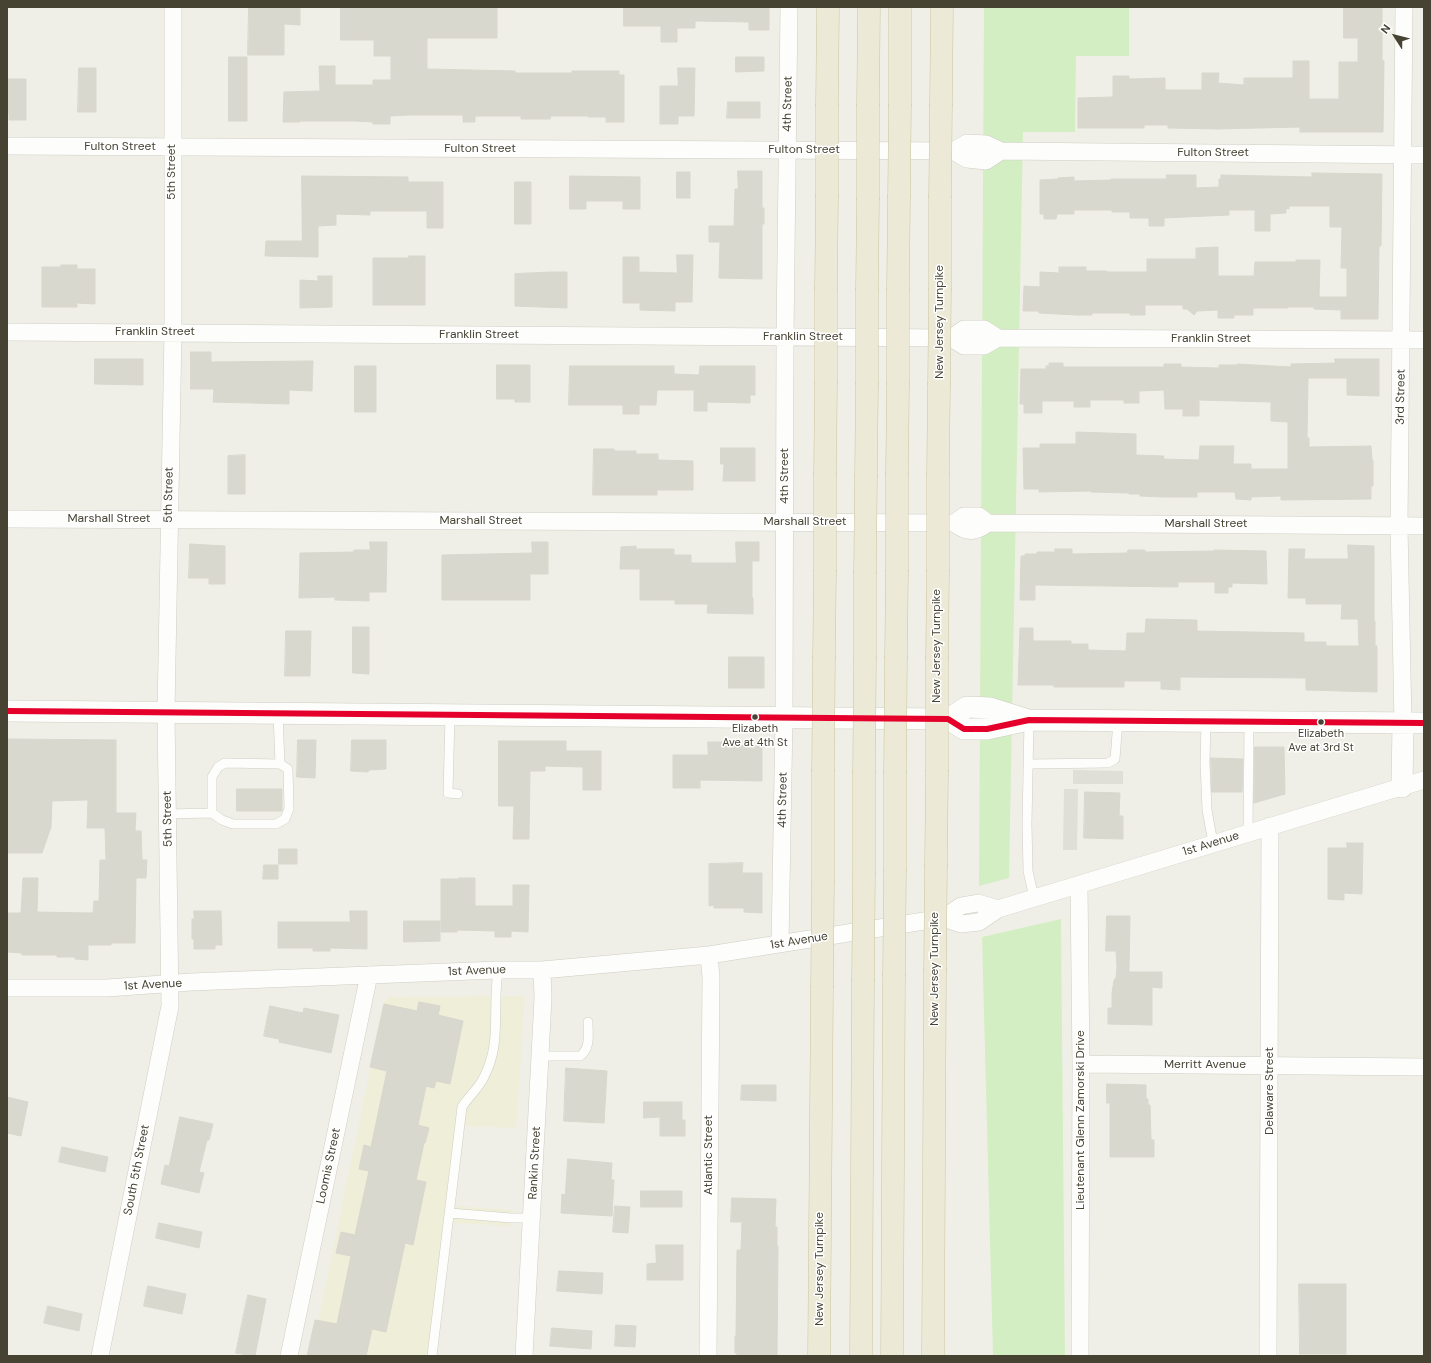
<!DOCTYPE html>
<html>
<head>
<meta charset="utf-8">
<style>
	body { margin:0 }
	#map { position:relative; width:1431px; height:1363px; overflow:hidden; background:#f0efe7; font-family:"DM Sans",sans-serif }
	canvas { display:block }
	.frame { position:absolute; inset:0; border:8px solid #464333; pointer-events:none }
	.north { position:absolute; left:1375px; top:16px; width:40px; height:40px; -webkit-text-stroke:3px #fff; paint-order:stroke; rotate:306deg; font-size:11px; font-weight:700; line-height:16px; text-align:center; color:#464333 }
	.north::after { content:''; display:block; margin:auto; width:14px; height:18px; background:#464333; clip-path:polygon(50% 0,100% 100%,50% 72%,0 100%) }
</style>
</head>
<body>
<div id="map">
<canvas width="1431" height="1363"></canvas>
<div class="frame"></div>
<div class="north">N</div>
</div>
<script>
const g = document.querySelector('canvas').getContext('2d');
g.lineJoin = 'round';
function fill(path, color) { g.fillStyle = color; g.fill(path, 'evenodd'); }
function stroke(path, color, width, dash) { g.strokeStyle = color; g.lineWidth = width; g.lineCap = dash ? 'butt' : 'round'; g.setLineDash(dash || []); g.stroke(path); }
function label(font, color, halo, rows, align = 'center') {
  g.font = font + ' "DM Sans",sans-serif'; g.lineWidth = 3; g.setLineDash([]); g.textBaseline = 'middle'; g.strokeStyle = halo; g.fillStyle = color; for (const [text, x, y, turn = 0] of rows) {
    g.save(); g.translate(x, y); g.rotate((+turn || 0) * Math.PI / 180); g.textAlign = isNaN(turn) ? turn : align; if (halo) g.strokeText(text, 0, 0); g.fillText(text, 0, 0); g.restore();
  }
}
const education = new Path2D(`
	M525,996L516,1128L462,1126L454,1206L513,1210L512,1226L452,1223L435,1356H311L384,1003L388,997Z`);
const green = new Path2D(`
	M984,7H1129V56H1076L1075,132H1023L1009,878L979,886Z
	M1061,919L1065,1356H993L982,937Z`);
const parking = new Path2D(`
	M1073,770L1123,771V784H1073Z
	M1064,789H1078L1077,850H1063Z`);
const building = new Path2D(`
	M249,7H300V25L284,24V55H248Z
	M341,7H497V38H427V69L515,71V73H572V71H619V75H624V122H606V117H588V116H551L550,119H521V116H475V122H463V115H408L390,116V124H373V122L355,121H300V122H283L284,92L320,91L319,66H335V85H373V80H391V56H374V40H341Z
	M624,7H769V30H749V22L695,21V28H677V42H661V26H624Z
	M1344,7H1382V60L1384,61L1383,132H1300V127L1217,129L1168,128V125H1144V128H1078V98L1113,97V76H1129V79L1165,78V90H1202V73H1219L1218,83L1244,85V78H1293V61H1309V99H1339V62H1358V38H1344Z
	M229,57H247V121H229Z
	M736,57H764V71L736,72Z
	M79,68H96V112H78Z
	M678,68H695L694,116H678V124H660V86H678Z
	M7,79H26V120H9V113H7Z
	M728,102H760V118H727Z
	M738,171H762V208H764V224H762V279L719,278L720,242H709V226H734L735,189H738Z
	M677,172H690V198H677Z
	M1312,173L1382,174L1381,246H1379L1378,319H1341V310L1314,309V307H1288V308H1253V315H1234V318H1218V310L1197,311L1194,315L1187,309H1183V305H1145V315H1130V313H1092V315H1076L1039,313V311H1023L1024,286L1040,287V272L1059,273V267H1086V271H1107V272H1147V259H1196V248L1218,247V276H1254L1255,262H1296V260H1320L1319,297H1347V268H1341L1342,227H1330V206H1289V209L1286,208V213L1270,214V231H1255V210H1229V215L1164,218V226H1149V218H1130V212H1112V210H1074V214H1057L1056,219H1044V214H1040V180L1058,179V178L1074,177V181L1111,180V179H1167L1166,175H1196V188L1219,187V179H1221V175L1312,177Z
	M302,176L408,177V182H443V228H427V211H370V215L336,214V225L318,226V257L265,256L266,241H302Z
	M570,176L640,177V209H623V201H586V209H570Z
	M515,182H531V224H515Z
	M677,255H693L692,302H675V311L640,310V303H623V257H639V272L677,273Z
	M409,256H425V305H373V258H409Z
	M61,265H77V269H95V304L77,303V307H42V267H61Z
	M551,272H567V308L515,306V274Z
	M318,276H332V307L300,308V280L318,281Z
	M191,352H211V362L313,361L312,391L289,390V404L213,402L214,389H191Z
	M95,359H143V385L95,384Z
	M1335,359H1379V396L1347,395V378H1308L1307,438H1309V447L1371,446L1372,460H1373V486H1371V499L1281,500V496L1251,497V500L1236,499L1235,492H1197V497H1163L1140,496V494H1129V493L1091,492V491L1039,492V489H1024L1023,448H1040V444H1076V432L1136,434V455L1164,456L1163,459L1199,460L1200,446H1234L1233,464H1251V469H1288V422L1271,421V402L1199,400V416H1183V409H1165L1164,390L1139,391V403H1124V400H1090V407H1074V401H1042V413H1024V404H1020L1021,369H1046V366H1049V363H1063V367H1164V364H1181V367L1219,368V365H1237V364L1291,367V364L1335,363Z
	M497,365H530V402H515V399H497Z
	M355,366H376V412H355Z
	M570,366H674V374L699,375L700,366H755V395H750V403L707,402V411H694V390H657L656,405H639V414H623V405H569Z
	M721,448H755V481H723L724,464H721Z
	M594,449H614V451H636V454H658V460L693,461V490H657V495H593Z
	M245,455V494H228V456Z
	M370,542H387L386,592H369V601L335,600V597L299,598L300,553L354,552V550H370Z
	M532,542H548V574H530V600H442V555L532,553Z
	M736,542H759V561H752V598H753V614L707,613L708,604H675V600H640V569H620L621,547L636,546V549H674V555H691V563H736Z
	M190,544L225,546V584H209V578H189Z
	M1348,545L1374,546V621H1375V646H1377V692L1306,690V678L1180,677V690L1161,689V681H1124V687H1054V685H1018L1020,628H1033V641H1071V644H1088V650L1126,651L1127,633H1145L1146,619L1197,620V631L1304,633V642H1326V646H1359L1358,619H1341L1342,604H1306V598H1288L1289,549H1305L1304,559H1348Z
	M1055,549H1072V554L1127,553L1128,550H1145V552L1214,551V550L1266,551L1267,584L1232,583V587H1228V593H1215V582H1178V587L1035,585V600H1020L1021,556H1025V554H1037V552H1055Z
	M353,627H369V674L353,673Z
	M286,631H311L310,676H285Z
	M729,657H764V688H729Z
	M7,739L116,740V813H136L135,831H141L142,860H147L146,878H136L135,943H111V945H88V960L75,959V957H57V955H22V953L7,952V913H21L23,878H38L37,912L93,913L94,901H99L100,860H106L105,828H87L88,800L52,801L51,827L42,853H7Z
	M298,740H316L315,778L297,777Z
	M352,740H386V769L369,770L368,772L351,771Z
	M499,741H566V751H601V790H583V767L545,766V771H530L529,839H513L514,806H499Z
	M708,742H726V745L762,746V781L700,780V788H673V755H708Z
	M1255,747H1284L1285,794L1254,803Z
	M1211,758L1243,759L1242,792H1212Z
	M237,789H282V811H237Z
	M1085,792L1120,793L1119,816H1123V839L1084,838Z
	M1347,843H1363L1362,894L1344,893V900L1328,899V848H1347Z
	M279,849H297V864H279Z
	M743,863L742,873H762V913L744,912V908H714V905L709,906V864Z
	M264,865H278V879H263Z
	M459,878H475V906H513V885H529L528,932L511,931V937H495V931L457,930V932H441V879H459Z
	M194,911H221L222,945H215V949H194V939H192V919H194Z
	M350,911H367V949L330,948V951H313V948H278V922H350Z
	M1107,916H1130L1129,972H1162V988L1152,987V1025L1108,1024V1008H1112V993L1114,980L1116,978L1117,967L1116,951H1106Z
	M404,921H440V941L404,942Z
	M419,1002L440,1006L438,1015L463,1021L450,1084L436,1081L434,1088L426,1086L418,1125L429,1128L425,1143H424L416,1180L426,1182L413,1245L405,1243L386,1332L372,1329L366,1356H307L315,1320L337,1324L351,1256L336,1253L341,1232L355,1235L369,1171L359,1169L364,1145L371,1147L387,1071L370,1067L384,1004L417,1011Z
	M270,1006L303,1013L304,1008L339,1015L331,1053L279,1042V1039L264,1036Z
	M566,1068L607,1071L604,1123L564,1121Z
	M1107,1084L1146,1085V1099H1148V1105H1150L1151,1140H1154V1157H1110V1103H1107Z
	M742,1085H776V1101L741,1100Z
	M7,1097L28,1102L21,1136L7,1133Z
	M644,1102H682V1120H685V1136H660V1117L644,1118Z
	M180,1117L213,1124L209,1140H207L199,1172L204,1173L199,1193L161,1184L165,1165L169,1166Z
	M62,1147L108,1157L105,1172L59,1162Z
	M568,1159L612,1163L611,1180H614L612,1216L561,1213L562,1194L565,1195Z
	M641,1191H682V1207H641Z
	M732,1198L776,1199L775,1227H777V1246H778L777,1356H737V1353H735V1336H736L737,1250H741L742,1222H731Z
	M615,1206L630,1207L628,1233L613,1232Z
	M159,1223L202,1232L199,1248L156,1238Z
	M656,1245H683V1280H647V1264L656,1263Z
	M559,1271L603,1273L602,1294L557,1291Z
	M1299,1284H1346V1354H1300Z
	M148,1286L186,1294L182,1314L144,1306Z
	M248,1295L266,1299L255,1356L236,1353Z
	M48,1306L82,1314L79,1331L44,1323Z
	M616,1325L636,1326L635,1347L615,1346Z
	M552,1328L592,1331L591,1349L550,1346Z`);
const service = new Path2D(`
	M278,714L280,764
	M450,715L448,793L458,794
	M1029,720L1027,824L1028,871L1034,898
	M1206,721L1205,763L1207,810L1213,843
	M1029,764L1108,763L1115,759L1118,721
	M168,814L212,813V777L218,767L225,763L280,764L288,769L289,809L285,819L276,824H233L222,820L212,813
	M1248,833L1249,722
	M540,1056H580C591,1048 588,1034 588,1022
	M450,1213L511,1218H532
	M432,1356L462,1107C469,1096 479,1088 484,1077C498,1050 495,1026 496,998C496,989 497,979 498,970`);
const minor = new Path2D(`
	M7,146L953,151L967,143L986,144L1001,151L1424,155
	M953,151L967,159L986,161L1001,151
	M7,332L951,338L964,346H984L998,338L1424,340
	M951,338L964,329H984L998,338
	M7,519L954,523L964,516H979L988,523L1424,526
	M954,523C967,533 975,533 988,523
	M1403,723L1399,526L1404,7
	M1079,885L1081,1064L1080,1356
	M943,918L961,924L979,922L998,909L1424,780
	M780,944L784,718L785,337L789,7
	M7,988H107L191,982L498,970H542L709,955L943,918L961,906L978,903L998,909
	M1081,1064L1424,1067
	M100,1356L170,1006L166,713L173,332V7
	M289,1356L369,975
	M524,1356L540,1056L543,998L542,970
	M708,1356L711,977L709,955
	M1268,1356L1270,826`);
const tertiary = new Path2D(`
	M7,711L948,719L964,729H987L1029,720L1424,723
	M948,719L967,707L990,708L1028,720
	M1402,787L1403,723`);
const motorway = new Path2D(`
	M827,104L828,7
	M868,104L869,7
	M900,104V7
	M941,104L942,7
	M826,287L827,198
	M867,288L868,200
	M898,288L899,198
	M940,288V198
	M897,472L898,385
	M825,473L826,384
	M938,473L939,385
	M866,474L867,385
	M824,656L825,572
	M896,656L897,572
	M865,657V574
	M937,657L938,572
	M936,864L937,772
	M895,869V773
	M864,873V773
	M823,881V772
	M819,1356L822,988
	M861,1356L863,981
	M892,1356L894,976
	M933,1356L935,971`);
const motorwayBridge = new Path2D(`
	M827,198V104
	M899,198L900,104
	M940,198L941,104
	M868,200V104
	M826,384V287
	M867,385V288
	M898,385V288
	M939,385L940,288
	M825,572V473
	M897,572V472
	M938,572V473
	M865,574L866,474
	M823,772L824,656
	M937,772V657
	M864,773L865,657
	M895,773L896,656
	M935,971L936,864
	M894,976L895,869
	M863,981L864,873
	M822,988L823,881`);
const bus1 = new Path2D(`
	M7,711L948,719L964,729H987L1029,720L1424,723`);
const markers = [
	[755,717,3.5,"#464333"],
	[1321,722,3.5,"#464333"]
];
const busNames = [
	["Elizabeth",755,729],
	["Ave at 4th St",755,743],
	["Elizabeth",1321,734],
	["Ave at 3rd St",1321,748]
];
const streetNames = [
	["4th Street",788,104,-89],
	["Fulton Street",120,147],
	["Fulton Street",480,149],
	["Fulton Street",804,150],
	["Fulton Street",1213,153],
	["5th Street",172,172,-90],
	["New Jersey Turnpike",940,322,-90],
	["Franklin Street",155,332],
	["Franklin Street",479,335],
	["Franklin Street",803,337],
	["Franklin Street",1211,339],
	["3rd Street",1401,397,-89],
	["4th Street",785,476,-90],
	["5th Street",169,495,-89],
	["Marshall Street",109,519],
	["Marshall Street",481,521],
	["Marshall Street",805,522],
	["Marshall Street",1206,524],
	["New Jersey Turnpike",937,646,-90],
	["4th Street",783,800,-89],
	["5th Street",168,819,-91],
	["1st Avenue",1211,844,-17],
	["1st Avenue",799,941,-9],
	["New Jersey Turnpike",935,969,-90],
	["1st Avenue",477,971,-2],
	["1st Avenue",153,985,-3],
	["Merritt Avenue",1205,1065],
	["Delaware Street",1270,1091,-90],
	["Lieutenant Glenn Zamorski Drive",1081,1120,-90],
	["Atlantic Street",709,1155,-90],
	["Rankin Street",535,1163,-87],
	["Loomis Street",329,1166,-78],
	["South 5th Street",137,1170,-79],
	["New Jersey Turnpike",820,1269,-90]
];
fill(education, '#efeed8');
fill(green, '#d4eec4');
fill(parking, '#dfded7');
fill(building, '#d9d8cf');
stroke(building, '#d8d7cd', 1);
stroke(service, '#cecdc5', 10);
stroke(minor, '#cecdc5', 18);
stroke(tertiary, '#cecdc5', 22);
stroke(motorway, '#cbc59f', 23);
stroke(service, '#fdfdfb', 9);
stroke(minor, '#fdfdfb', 17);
stroke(tertiary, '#fdfdfb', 21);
stroke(motorway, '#ece9d7', 22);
stroke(motorwayBridge, '#cbc59f', 23, []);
stroke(motorwayBridge, '#ece9d7', 22);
stroke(bus1, '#e4002b', 6);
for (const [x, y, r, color] of markers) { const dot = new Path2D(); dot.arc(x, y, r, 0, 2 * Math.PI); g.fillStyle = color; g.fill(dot); stroke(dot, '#fff', 1.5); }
label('11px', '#464333', '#fff', busNames);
label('12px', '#464333', '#fff', streetNames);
</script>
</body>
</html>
